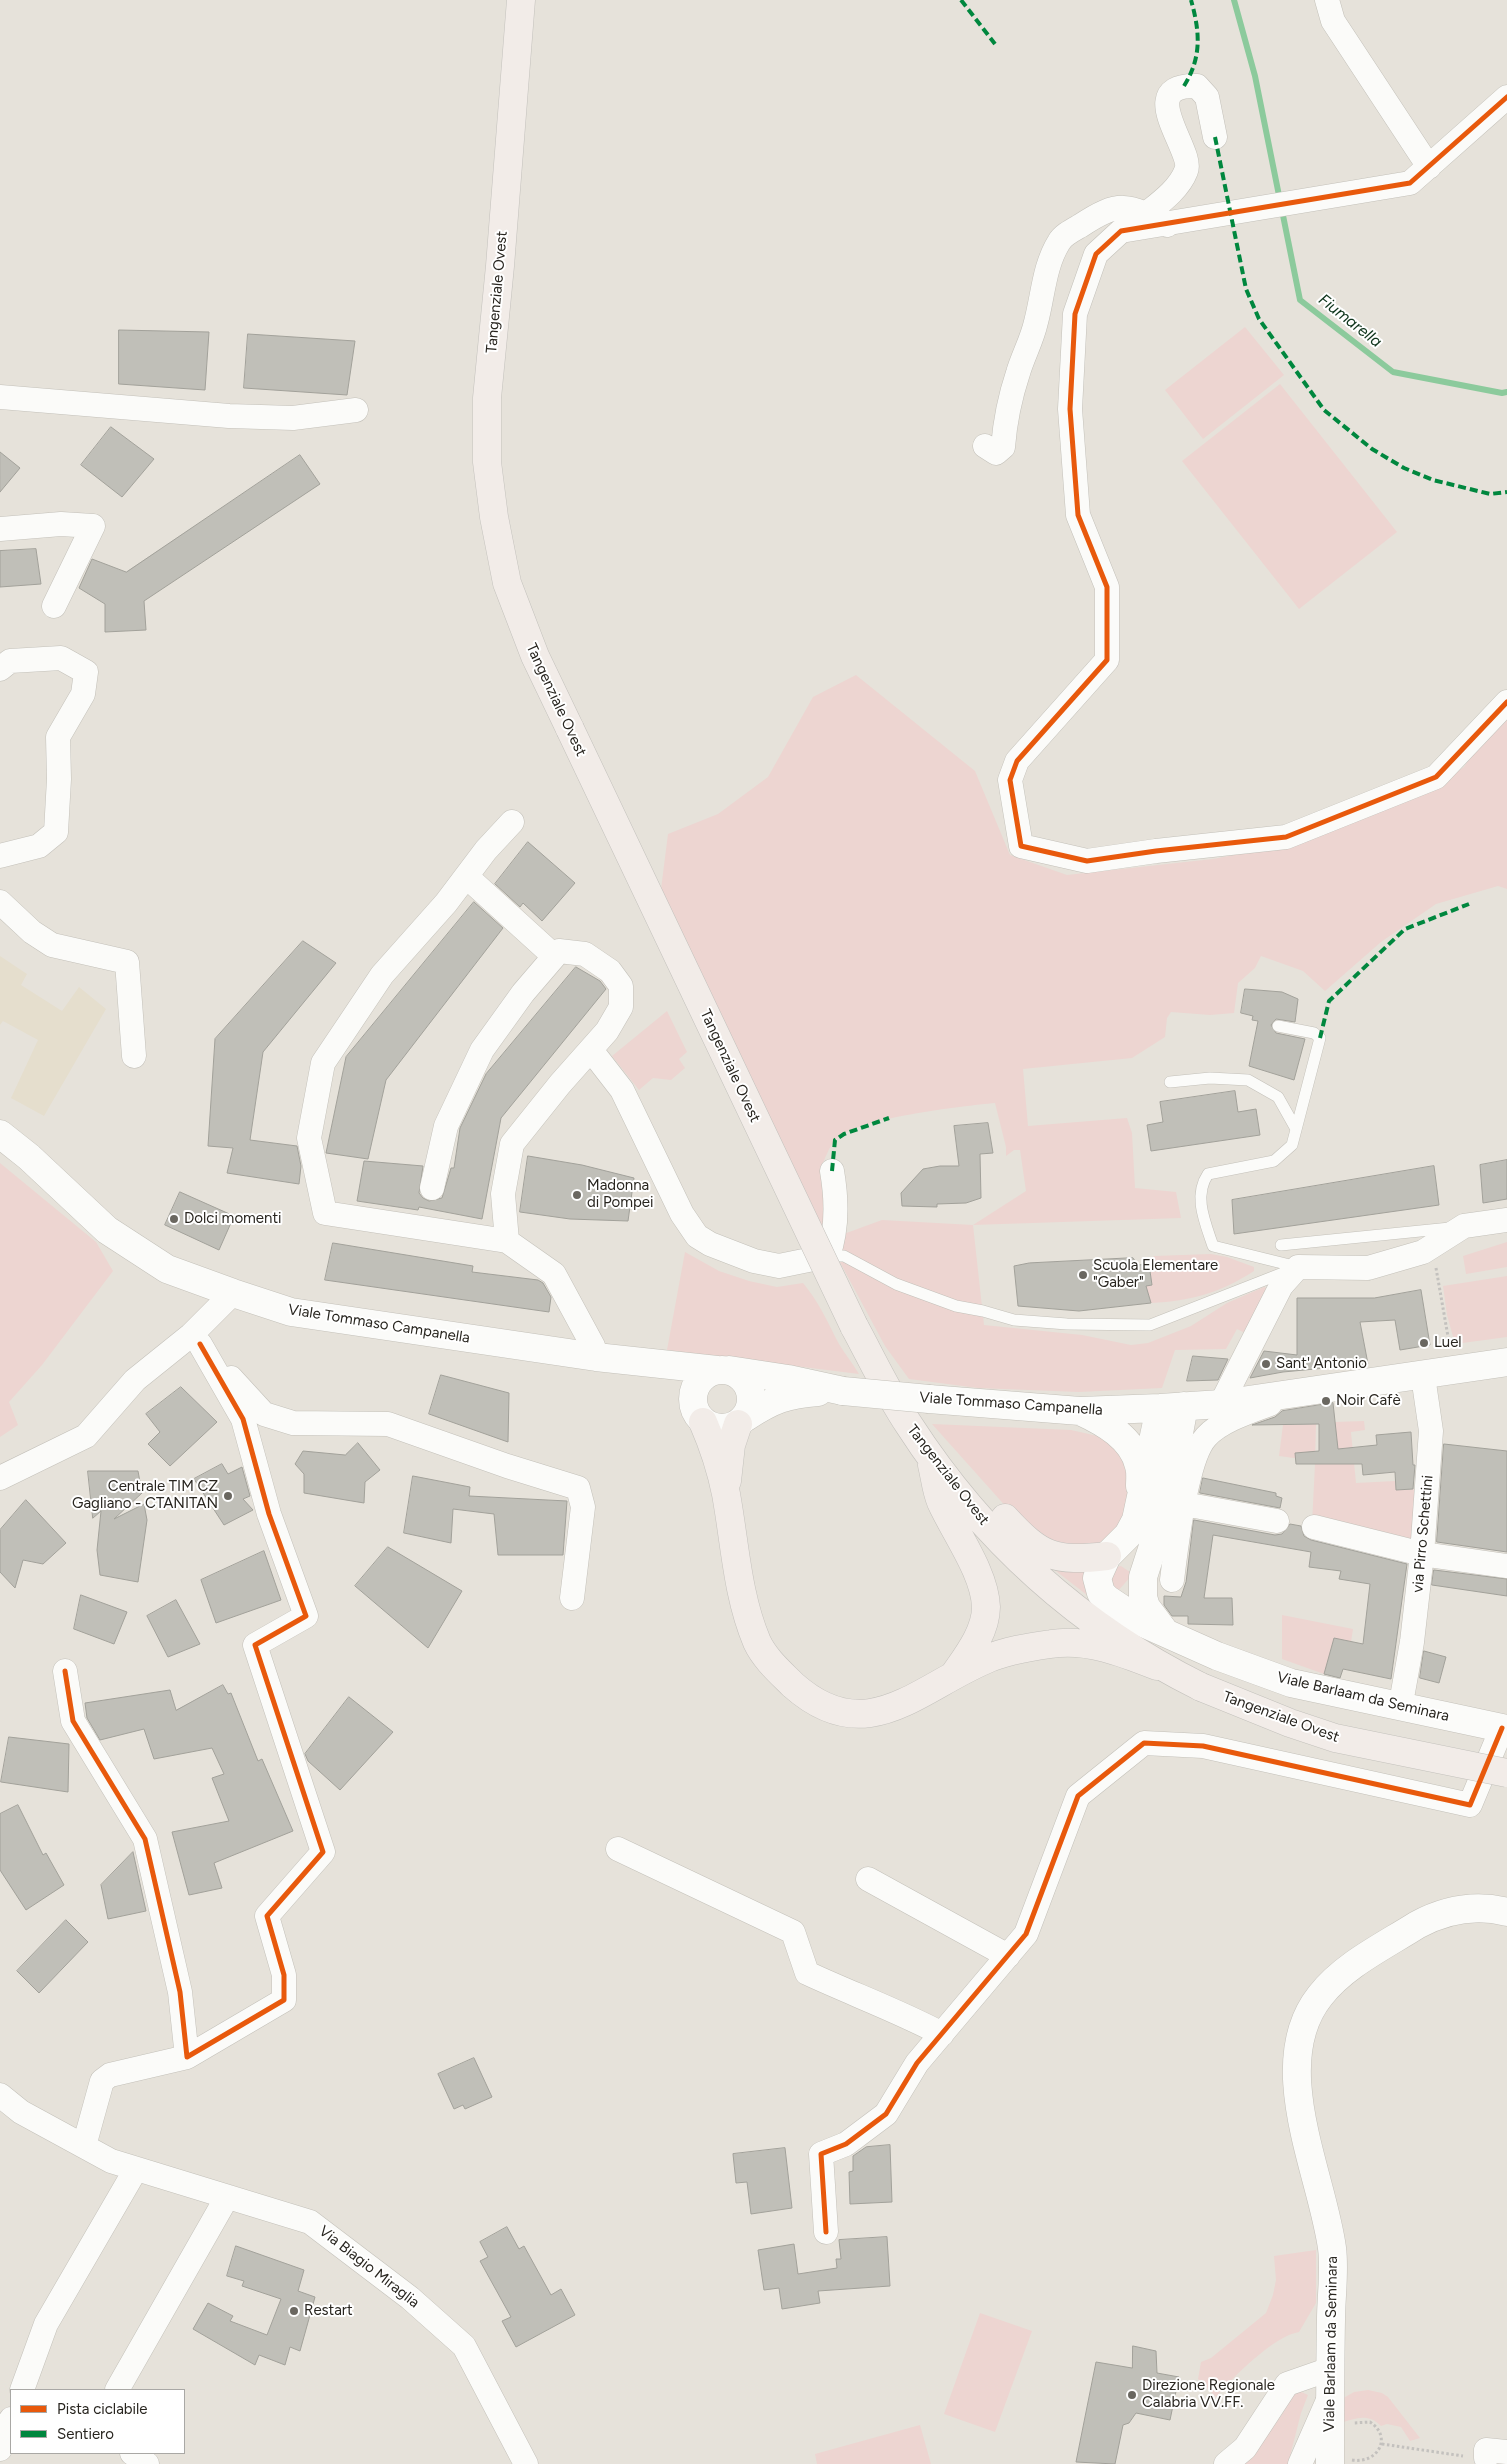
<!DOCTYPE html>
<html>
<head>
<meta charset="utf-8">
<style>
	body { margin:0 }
	#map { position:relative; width:1507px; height:2464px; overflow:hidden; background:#e6e2da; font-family:Figtree,sans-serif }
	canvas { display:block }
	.legend { position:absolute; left:10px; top:2389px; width:175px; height:65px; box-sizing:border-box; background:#fff; border:1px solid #a9a8a5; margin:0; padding:6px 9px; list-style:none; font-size:15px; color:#28251f }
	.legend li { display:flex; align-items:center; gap:10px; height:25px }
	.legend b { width:25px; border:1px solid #a9a8a5 }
</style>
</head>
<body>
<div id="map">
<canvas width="1507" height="2464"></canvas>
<ul class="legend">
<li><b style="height:6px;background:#e8590c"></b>Pista ciclabile</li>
<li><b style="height:6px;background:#00873e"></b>Sentiero</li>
</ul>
</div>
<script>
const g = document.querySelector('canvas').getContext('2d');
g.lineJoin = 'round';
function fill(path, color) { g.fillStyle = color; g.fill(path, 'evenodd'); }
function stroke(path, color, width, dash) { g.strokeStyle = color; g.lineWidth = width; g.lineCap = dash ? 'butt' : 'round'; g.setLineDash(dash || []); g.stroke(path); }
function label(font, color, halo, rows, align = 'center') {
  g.font = font + ' Figtree,sans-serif'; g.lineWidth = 4; g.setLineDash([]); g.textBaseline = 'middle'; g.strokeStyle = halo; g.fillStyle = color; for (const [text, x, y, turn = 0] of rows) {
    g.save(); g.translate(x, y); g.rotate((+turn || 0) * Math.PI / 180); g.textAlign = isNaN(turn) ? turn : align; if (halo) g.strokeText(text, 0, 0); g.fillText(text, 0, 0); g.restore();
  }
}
const built = new Path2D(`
	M0,956L27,974L21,985L62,1011L79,987L106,1009L44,1116L11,1098L38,1040L3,1021L0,1025Z`);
const green = new Path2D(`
	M1245,327L1284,375L1203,439L1165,390Z
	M1280,384L1397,532L1299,609L1182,461Z
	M856,675L975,771L1010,855L1067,875L1213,859L1286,845L1443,781L1464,767L1483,737L1507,711V889L1498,886L1436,904L1381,942L1325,991L1303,971L1261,956L1255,968L1238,983L1234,1013L1210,1015L1171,1012L1167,1018L1165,1037L1132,1058L1023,1069L1028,1126L1127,1118L1132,1133L1135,1188L1176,1192L1181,1218L973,1225L984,1325L1082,1335L1131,1345L1148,1343L1191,1326L1227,1303L1264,1287L1269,1289L1249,1335L1237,1329L1226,1349L1175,1350L1162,1388L1079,1392L978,1388L909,1379L885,1346L835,1253L841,1235L882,1220L973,1225L1026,1191L1020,1150H1014L1006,1156V1147L995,1103C963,1106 855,1118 835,1140C829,1147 825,1159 821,1167L826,1179L828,1218L820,1233L660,897L668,834L718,814L768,777L813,697Z
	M667,1011L687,1052L679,1059L685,1068L671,1080L653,1078L639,1090L612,1056Z
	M0,1163L96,1242L113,1271L42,1365L9,1402L18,1425L0,1437Z
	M1507,1242V1267L1466,1274L1463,1256Z
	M685,1252L719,1271L749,1281L777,1287L803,1283C819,1302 828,1323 839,1344C845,1354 853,1364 859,1374L667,1350Z
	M1211,1254L1227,1257L1254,1267V1271C1220,1293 1191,1301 1151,1303L1146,1286L1152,1285L1149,1264L1154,1256Z
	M1507,1276V1337L1455,1344L1447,1315L1443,1286Z
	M1364,1421L1365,1430L1351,1432L1356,1483L1395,1481L1396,1490L1422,1489L1416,1546L1312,1524L1315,1464H1335V1422Z
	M932,1424L1071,1430L1102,1437L1117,1446L1131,1467L1128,1518L1102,1543L1085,1549L1034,1538Z
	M1316,1424L1315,1461L1279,1456L1283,1425Z
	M1121,1566L1133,1574L1117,1592L1113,1590L1110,1570L1114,1567Z
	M1052,1568L1087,1569L1118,1619Z
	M1282,1615L1353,1629L1351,1642L1334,1639L1324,1674L1282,1659Z
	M1316,2250V2303L1299,2332C1274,2336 1233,2377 1216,2397L1198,2379L1201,2362L1211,2358L1266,2313L1273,2295L1276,2280L1274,2256Z
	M980,2313L1032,2331L995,2432L944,2414Z
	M1297,2390L1308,2395L1301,2413L1288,2464H1242L1281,2416Z
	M1368,2390L1382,2393L1388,2397L1420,2438L1410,2441L1401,2427L1387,2424L1381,2426C1369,2413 1355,2418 1341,2423L1340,2400L1354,2392Z
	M920,2425L931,2464H817L815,2454Z`);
const stream = new Path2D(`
	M1234,0L1255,76L1300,300L1393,372L1502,393L1507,392`);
const building = new Path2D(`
	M119,330L209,332L205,390L119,384Z
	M248,334L355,341L347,395L244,388Z
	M111,427L154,459L122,497L81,465Z
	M0,452L20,468L0,492Z
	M300,455L320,484L144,601L146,630L105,632V604L79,588L92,559L126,572Z
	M36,549L41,584L0,587V551Z
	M528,842L575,883L542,921L523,903L520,907L495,884Z
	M474,902L503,928L386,1080L368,1159L326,1153L346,1057Z
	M303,941L336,963L263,1052L250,1140L297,1146L301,1166L299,1184L227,1173L233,1148L208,1146L215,1039Z
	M576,967L600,981L606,989L501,1118L482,1219L419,1207L418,1210L357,1201L364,1161L423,1166L419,1193L423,1198L429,1201L442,1198L451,1168H454L460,1128L486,1074Z
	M1245,989L1282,992L1298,999L1295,1022L1276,1019L1271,1025L1276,1033L1305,1039L1294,1080L1249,1066L1258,1021L1252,1020L1253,1016L1241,1013Z
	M1235,1091L1238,1112L1256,1109L1260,1135L1151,1151L1147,1125L1163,1122L1160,1102Z
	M988,1123L993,1153L980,1154L981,1198L966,1203L937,1204V1207L902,1206L901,1193L923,1169L940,1166H959L954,1126Z
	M528,1156L582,1165L634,1178L628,1221L570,1219L520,1212Z
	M1507,1160V1199L1483,1203L1480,1165Z
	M1434,1166L1439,1205L1234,1234L1232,1200Z
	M180,1192L234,1216L219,1250L165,1225Z
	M333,1243L473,1266L472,1272L538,1280L543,1283L551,1297L549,1312L325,1280Z
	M1133,1258L1138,1265L1149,1264L1152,1285L1146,1286L1151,1303L1079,1311L1018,1306L1014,1266L1029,1263Z
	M1421,1290L1430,1345L1400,1350L1395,1320L1360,1322L1368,1364L1283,1372L1250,1378L1264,1351L1297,1355V1298H1374Z
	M1193,1356L1228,1359L1218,1380L1187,1381Z
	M441,1375L509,1393L508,1442L429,1414Z
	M181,1387L217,1422L170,1466L148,1444L160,1432L146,1414Z
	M1333,1403L1338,1449L1377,1445L1376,1435L1411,1432L1413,1465H1415L1413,1489L1396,1490L1395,1472L1363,1475L1362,1464H1296L1295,1453L1319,1451V1424L1252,1425L1275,1417L1282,1411Z
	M358,1443L380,1470L365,1482L364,1503L304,1493V1474L295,1464L303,1451L345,1455Z
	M1444,1444L1507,1451V1552L1437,1542Z
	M222,1464L228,1474L242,1467L250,1496L243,1499L253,1510L224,1525L194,1479Z
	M88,1471H138L142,1493L114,1519L144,1504L147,1520L138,1582L100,1575L97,1550L101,1511L93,1518Z
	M413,1476L470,1487L469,1496L567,1501L563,1555H498L494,1514L453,1509L451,1543L404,1533Z
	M1203,1478L1276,1493V1496L1282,1498L1280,1508L1200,1493Z
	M26,1500L66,1543L43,1564L23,1560L15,1588L0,1572V1530Z
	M1194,1520L1275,1535L1282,1534L1290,1524L1301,1526L1304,1536L1311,1540L1407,1564L1391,1679L1343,1669L1340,1678L1324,1674L1334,1638L1363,1644L1370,1584L1339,1579L1341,1571L1309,1567L1311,1552L1213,1535L1204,1598H1232L1233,1625L1188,1624V1616H1172L1164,1605V1596L1181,1597L1186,1582Z
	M388,1547L462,1591L428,1648L355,1586Z
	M264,1551L281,1600L216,1623L201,1580Z
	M1434,1570L1507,1579V1596L1432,1585Z
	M81,1595L127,1612L114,1644L74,1629Z
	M176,1600L200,1644L168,1657L147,1616Z
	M1424,1651L1446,1657L1439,1683L1420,1678Z
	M223,1685L228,1694L231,1693L258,1761L262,1759L293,1831L214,1863L222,1888L189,1895L172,1832L229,1821L212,1778L224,1774L212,1748L154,1759L144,1729L100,1740L87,1718L85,1703L170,1690L176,1710Z
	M349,1697L393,1732L340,1790L308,1761L305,1754Z
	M9,1737L69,1744L68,1792L1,1782Z
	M18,1805L43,1855L46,1853L64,1885L26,1910L0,1870V1814Z
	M133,1852L146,1911L108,1919L101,1885Z
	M66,1920L88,1942L39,1993L17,1971Z
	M474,2058L492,2097L465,2109L463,2105L454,2109L438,2074Z
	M890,2145L892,2202L850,2204L849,2172L853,2171V2156L866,2147Z
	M785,2148L792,2208L751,2214L747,2182L736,2183L733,2154Z
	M507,2227L519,2249L524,2246L551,2295L561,2289L575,2315L516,2347L502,2321L511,2317L480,2261L488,2257L480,2242Z
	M887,2237L890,2286L818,2291L820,2303L782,2309L779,2288L764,2290L758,2250L794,2244L798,2274L837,2268L836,2259H841L839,2240Z
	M236,2246L304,2270L298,2291L315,2297L300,2351L290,2347L285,2365L259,2355L255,2365L193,2329L208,2303L233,2316L230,2321L267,2335L281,2299L242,2286L244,2281L227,2276Z
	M1133,2346L1156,2351L1157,2373L1179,2377L1170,2420L1136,2413L1129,2423L1123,2425L1115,2464L1076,2462L1096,2362L1132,2368Z`);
const path = new Path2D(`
	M1436,1268L1450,1348
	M1382,2444L1463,2456
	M1352,2460C1378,2464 1393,2437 1370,2422L1353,2423`);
const service = new Path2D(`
	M1170,1082L1210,1078L1248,1080L1278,1097L1296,1129
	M1281,1245L1450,1228
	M828,1256H844L896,1284L956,1306L983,1311L1014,1320L1067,1324L1150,1325L1298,1267L1213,1246C1205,1222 1193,1196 1208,1174L1274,1161L1292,1145L1320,1038L1314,1033L1278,1026`);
const minor = new Path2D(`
	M1327,0L1333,21L1429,167
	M1507,97L1410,183L1121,231L1096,254L1075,314L1070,409L1078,515L1107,587V660L1017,761L1010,780L1021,846L1087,861L1156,851L1286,837L1436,777L1507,702
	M1146,214C1161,202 1179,189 1186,171C1195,151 1132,84 1197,86L1207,97L1215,137
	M0,397L229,416L293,418L356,410
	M985,446L996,453L1003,447C1005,422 1010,397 1018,373C1023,356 1032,340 1036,322C1043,296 1044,266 1059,242C1063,235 1073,230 1080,226C1119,200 1128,204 1167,225
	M0,529L61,524L93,526L54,606
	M0,669L10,661L61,658L86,672L83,694L58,737L59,779L56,832L39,846L0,856
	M512,822L486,850L446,903L382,975L323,1063L309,1138L325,1213L507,1241L554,1274L593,1346L596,1357
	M467,877L554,956
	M0,902L32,932L52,945L127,962L134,1056
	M591,1050L622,1090L682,1214L697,1236L710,1244L754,1261L779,1266L828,1256C838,1228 837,1200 832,1171
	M432,1188L446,1126L482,1050L523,993L559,951L585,954L610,971L621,986V1007L607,1031L560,1084L512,1144L503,1194L507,1241
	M231,1378L264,1414L293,1423L388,1424L507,1466L578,1488L583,1507L572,1598
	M1221,1404L1281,1286L1298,1267L1368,1268L1423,1252L1464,1226L1507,1220
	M0,1478L86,1436L135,1380L191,1335L233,1293
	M1184,1504L1277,1521
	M1314,1527L1422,1554L1507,1566
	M1172,1580C1176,1548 1186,1459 1206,1437C1220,1421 1251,1411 1270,1404
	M65,1671L73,1721L145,1839L180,1992L187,2057L284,2000V1975L267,1916L323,1852L255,1645L306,1616L269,1514L243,1419L200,1344
	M1403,1692L1412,1642L1422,1554L1431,1431L1423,1376
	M618,1849L793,1932L807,1973C852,1994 899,2011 942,2034
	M868,1879L1008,1956
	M0,2095L21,2112L111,2161L310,2222L410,2298L464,2346L526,2464
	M84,2146L102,2081L110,2075L187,2057
	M826,2232L821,2154L846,2144L886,2114L917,2063L1026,1934L1078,1796L1144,1743L1203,1746L1470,1805L1502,1728
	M22,2390L46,2324L136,2169
	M117,2390L227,2197
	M0,2449L11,2419
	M132,2453L147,2464
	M1486,2458V2450L1507,2452
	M1226,2464L1245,2448L1287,2384L1330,2369
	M1300,2464L1329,2398`);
const tertiary = new Path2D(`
	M0,1134L29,1157L107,1230L167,1269L233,1293L291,1312L596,1357L717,1370
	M693 1399a29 29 0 1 1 58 0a29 29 0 1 1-58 0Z
	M729,1370L788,1379L843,1391
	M929,1399L1080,1411L1160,1408L1221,1404L1507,1362
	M1160,1408L1136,1520L1128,1535L1107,1556L1097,1578L1101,1593L1107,1599L1143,1623L1217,1656L1291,1683L1507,1729
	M1080,1411C1104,1422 1133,1438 1139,1466C1141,1472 1140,1480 1140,1486
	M746,1417C772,1400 787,1394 818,1392
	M1164,1631L1146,1607L1143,1597V1577L1165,1509L1184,1406
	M1330,2464C1330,2416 1330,2368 1331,2320C1331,2297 1335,2271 1332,2248C1322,2174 1266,2064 1320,1996C1344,1965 1384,1946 1417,1925C1445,1910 1476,1904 1507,1912`);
const trunk = new Path2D(`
	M521,0L500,266L487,398V462L494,517L507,583L535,656L570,729
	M854,1326C872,1359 888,1394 909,1425C982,1538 1080,1627 1201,1687
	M703,1422C713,1445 721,1469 726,1494C735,1543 737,1595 757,1642C765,1659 780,1672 793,1685C866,1750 917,1689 985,1660C1004,1651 1030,1647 1051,1644C1087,1638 1124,1653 1157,1666
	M932,1465C935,1477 936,1490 941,1502C955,1533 985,1573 986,1607C986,1632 967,1656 954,1675
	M727,1481L731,1445L738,1424
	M1005,1518C1041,1557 1054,1562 1107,1556`);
const tertiaryBridge = new Path2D(`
	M843,1391L929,1399`);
const trunkBridge = new Path2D(`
	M570,729L854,1326
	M1201,1687L1290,1723L1335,1738L1507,1773`);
const quiet = new Path2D(`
	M961,0L995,44
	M1184,86C1202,57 1200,32 1191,0
	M1215,137L1246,289L1259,319L1324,410L1372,449L1404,468L1433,480L1490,494L1507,492
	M1320,1038L1329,1001L1405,929L1469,904
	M832,1171L835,1140L844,1134L889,1118`);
const cycleway = new Path2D(`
	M1507,97L1410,183L1121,231L1096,254L1075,314L1070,409L1078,515L1107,587V660L1017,761L1010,780L1021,846L1087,861L1156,851L1286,837L1436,777L1507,702
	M65,1671L73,1721L145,1839L180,1992L187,2057L284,2000V1975L267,1916L323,1852L255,1645L306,1616L269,1514L243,1419L200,1344
	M826,2232L821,2154L846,2144L886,2114L917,2063L1026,1934L1078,1796L1144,1743L1203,1746L1470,1805L1502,1728`);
const markers = [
	[577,1195,5,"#6a6760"],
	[174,1219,5,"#6a6760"],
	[1083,1275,5,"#6a6760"],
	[1424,1343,5,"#6a6760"],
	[1266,1364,5,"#6a6760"],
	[1326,1401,5,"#6a6760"],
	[228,1496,5,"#6a6760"],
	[294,2311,5,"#6a6760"],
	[1132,2395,5,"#6a6760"]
];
const streetNames = [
	["Tangenziale Ovest",497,292,-85],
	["Tangenziale Ovest",556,700,65],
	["Tangenziale Ovest",730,1066,65],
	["Viale Tommaso Campanella",379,1324,9],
	["Viale Tommaso Campanella",1011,1404,4],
	["Tangenziale Ovest",948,1475,52],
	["via Pirro Schettini",1423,1534,-85],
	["Viale Barlaam da Seminara",1363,1697,13],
	["Tangenziale Ovest",1281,1717,20],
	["Via Biagio Miraglia",369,2267,38],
	["Viale Barlaam da Seminara",1331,2344,-89]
];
const poiNames = [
	["Madonna",587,1186],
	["di Pompei",587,1203],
	["Dolci momenti",184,1219],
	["Scuola Elementare",1093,1266],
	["\"Gaber\"",1093,1283],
	["Luel",1434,1343],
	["Sant' Antonio",1276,1364],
	["Noir Cafè",1336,1401],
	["Centrale TIM CZ",218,1487,"right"],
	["Gagliano - CTANITAN",218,1504,"right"],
	["Restart",304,2311],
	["Direzione Regionale",1142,2386],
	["Calabria VV.FF.",1142,2403]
];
const waterNames = [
	["Fiumarella",1350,321,38]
];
fill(built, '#e5decd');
fill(green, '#edd5d1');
stroke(stream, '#8cca9c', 6);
fill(building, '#c0bfb8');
stroke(building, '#a2a19a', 1);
stroke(service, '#c3c0b9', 12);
stroke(minor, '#c3c0b9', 25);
stroke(tertiary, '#c3c0b9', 29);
stroke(trunk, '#c3c1bc', 29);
stroke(path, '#c3c1be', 3, [2.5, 2.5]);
stroke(service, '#fbfbf9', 11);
stroke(minor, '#fbfbf9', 24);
stroke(tertiary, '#fbfbf9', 28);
stroke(trunk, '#f2ece8', 28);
stroke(tertiaryBridge, '#c3c0b9', 29, []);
stroke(trunkBridge, '#c3c1bc', 29, []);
stroke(tertiaryBridge, '#fbfbf9', 28);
stroke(trunkBridge, '#f2ece8', 28);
stroke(quiet, '#00873e', 4, [8, 4]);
stroke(cycleway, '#e8590c', 5);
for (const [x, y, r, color] of markers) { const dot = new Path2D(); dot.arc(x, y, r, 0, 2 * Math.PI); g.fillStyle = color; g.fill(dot); stroke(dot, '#fff', 2); }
label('15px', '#28251f', '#fff', streetNames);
label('15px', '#28251f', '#fff', poiNames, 'left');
label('italic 16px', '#0f351c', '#fff', waterNames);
</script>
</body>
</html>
